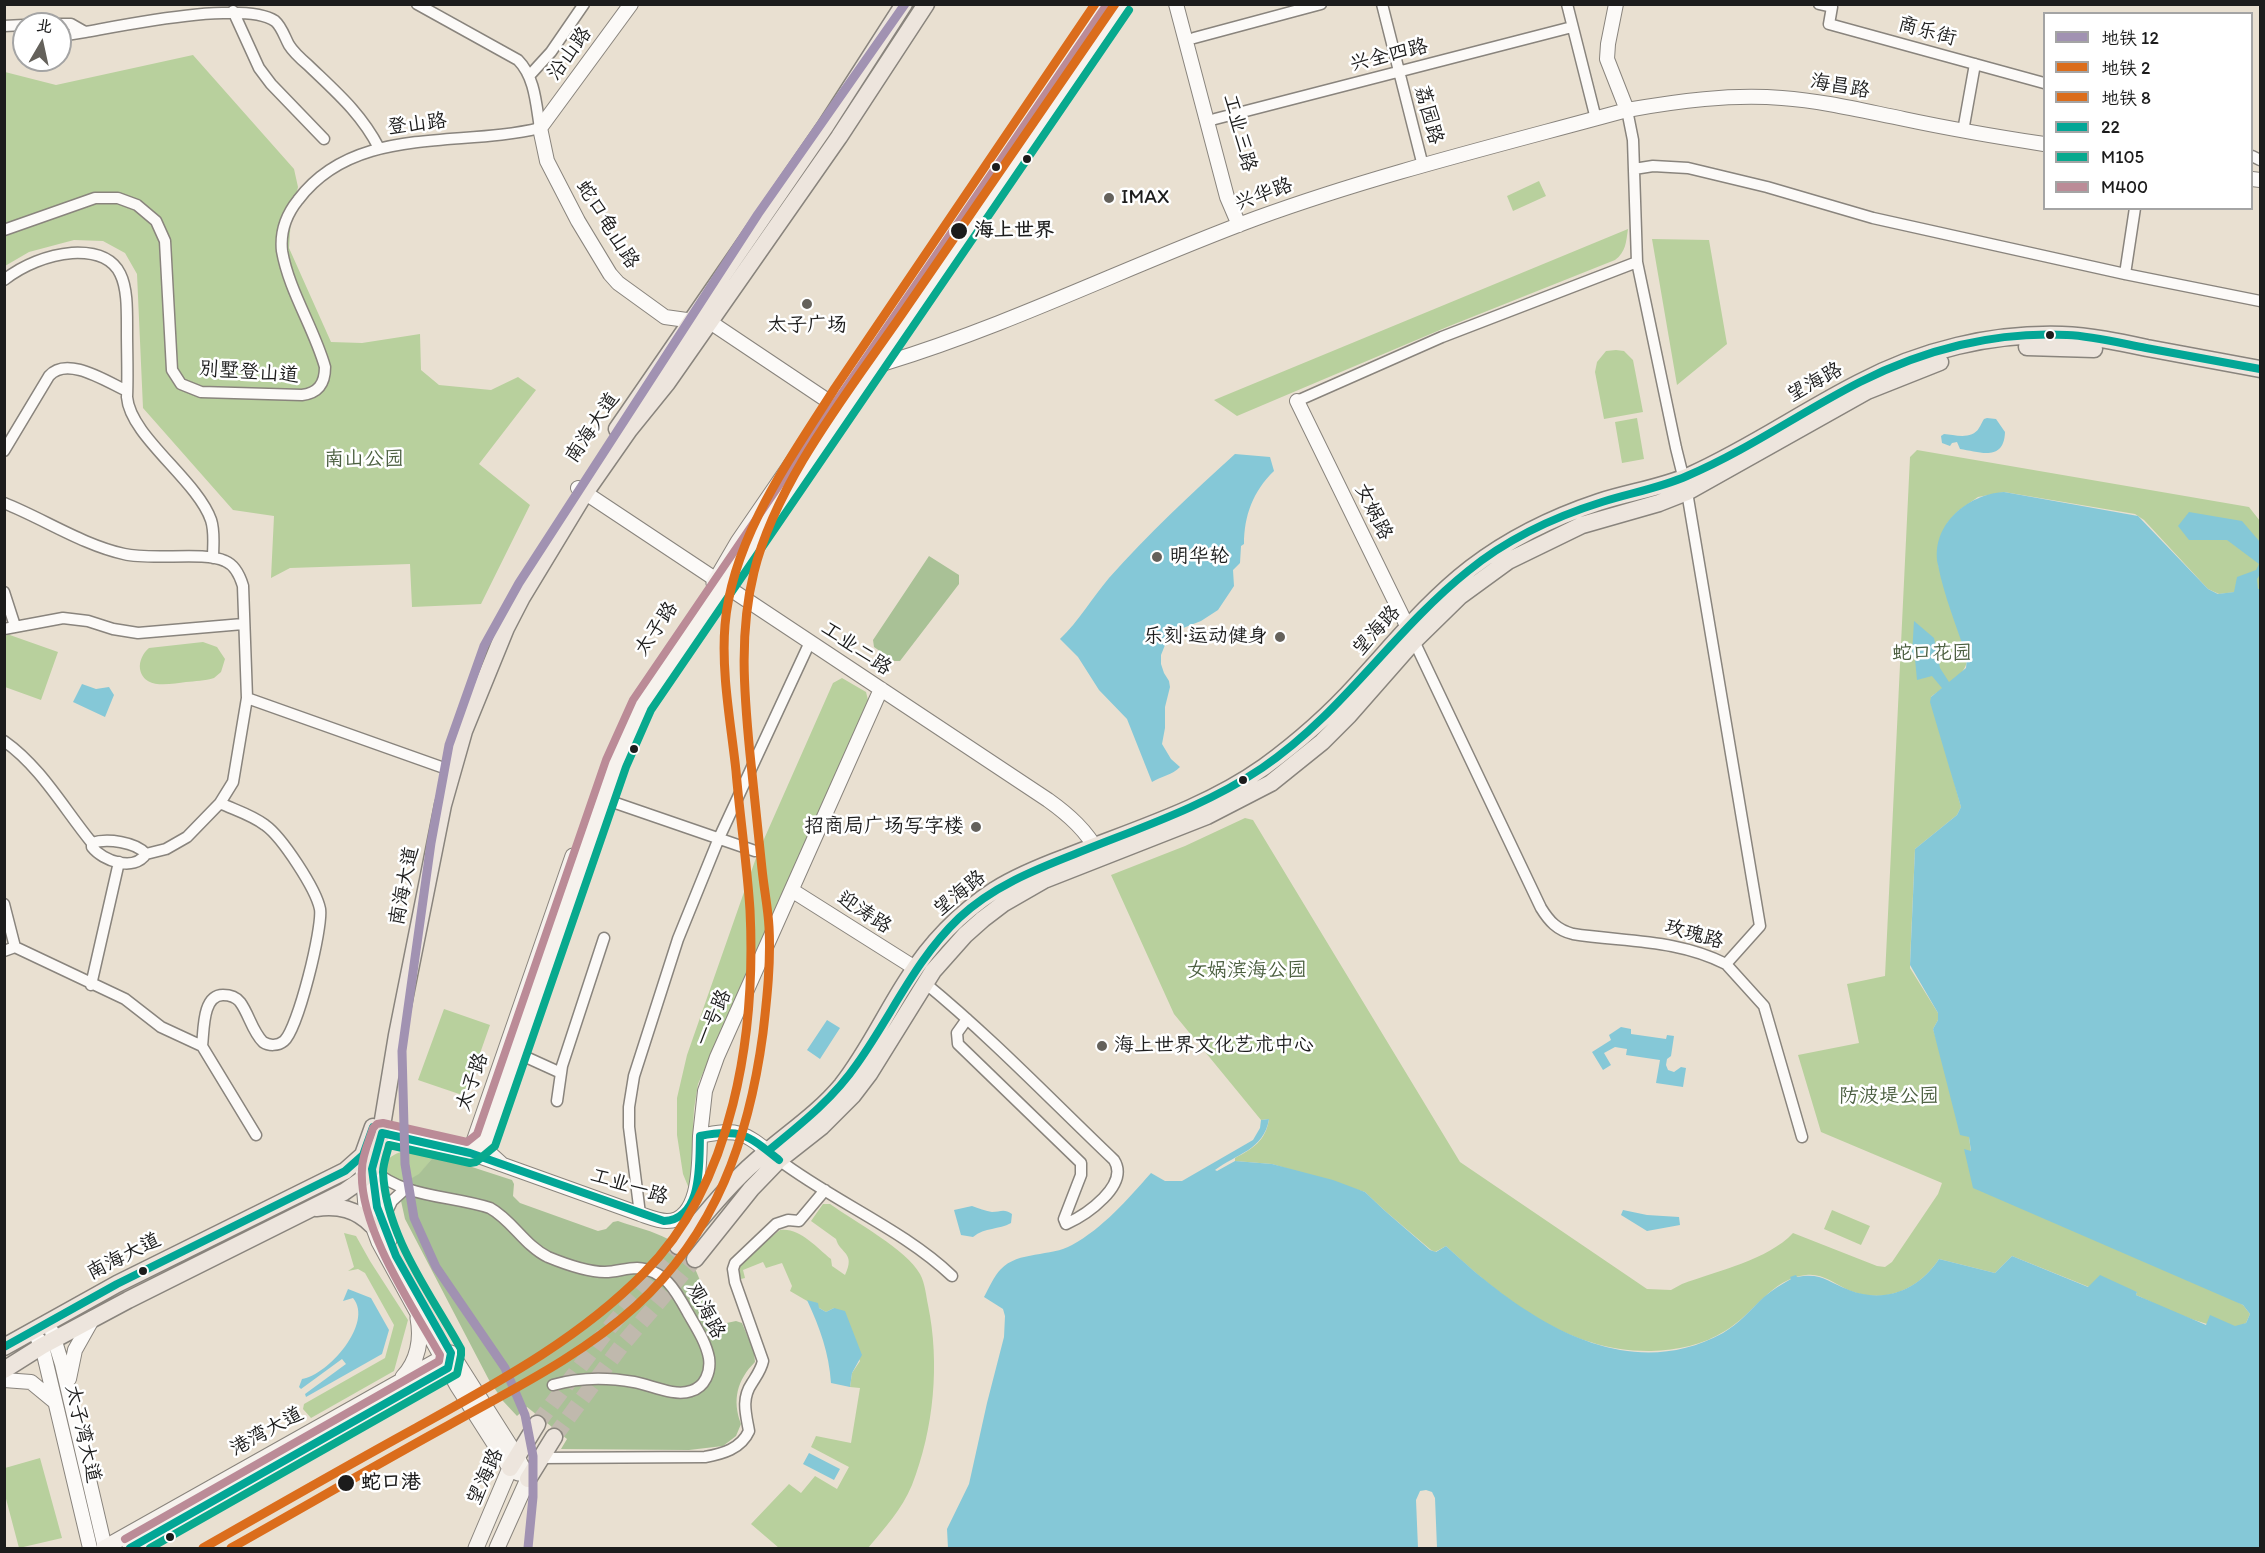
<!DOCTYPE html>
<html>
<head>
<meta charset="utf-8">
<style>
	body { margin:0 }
	#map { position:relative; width:2265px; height:1553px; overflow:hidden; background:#e9e0d1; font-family:Itim,"LXGW WenKai TC",sans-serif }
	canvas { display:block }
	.frame { position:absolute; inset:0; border:6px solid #1c1c1c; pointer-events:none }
	.legend { position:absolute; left:2043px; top:12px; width:210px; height:198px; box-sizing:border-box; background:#fff; border:2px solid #a4a4a4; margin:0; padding:8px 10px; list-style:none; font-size:18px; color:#1c1c1c }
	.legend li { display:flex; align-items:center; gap:12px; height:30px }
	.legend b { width:30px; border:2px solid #a4a4a4 }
	.north { position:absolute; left:12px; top:12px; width:60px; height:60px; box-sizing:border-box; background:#fff; border:2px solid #a4a4a4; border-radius:50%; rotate:9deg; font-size:16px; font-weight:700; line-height:24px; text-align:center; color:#1c1c1c }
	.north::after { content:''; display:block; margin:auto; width:21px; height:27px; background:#64615b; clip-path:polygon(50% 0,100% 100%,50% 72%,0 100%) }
</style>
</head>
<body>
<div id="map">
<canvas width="2265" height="1553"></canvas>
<div class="frame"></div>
<ul class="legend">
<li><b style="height:8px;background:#a192b2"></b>地铁 12</li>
<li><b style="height:8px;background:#db6d1c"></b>地铁 2</li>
<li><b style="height:8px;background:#db6d1c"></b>地铁 8</li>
<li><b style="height:8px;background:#02a696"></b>22</li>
<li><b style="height:8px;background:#08a98e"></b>M105</li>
<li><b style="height:8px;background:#bb8b97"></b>M400</li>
</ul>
<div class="north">北</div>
</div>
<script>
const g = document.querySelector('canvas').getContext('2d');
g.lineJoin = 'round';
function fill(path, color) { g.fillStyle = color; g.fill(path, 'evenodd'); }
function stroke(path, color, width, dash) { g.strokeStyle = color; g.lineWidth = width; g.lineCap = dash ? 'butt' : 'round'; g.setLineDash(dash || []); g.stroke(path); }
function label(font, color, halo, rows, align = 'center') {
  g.font = font + ' Itim,"LXGW WenKai TC",sans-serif'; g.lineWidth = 5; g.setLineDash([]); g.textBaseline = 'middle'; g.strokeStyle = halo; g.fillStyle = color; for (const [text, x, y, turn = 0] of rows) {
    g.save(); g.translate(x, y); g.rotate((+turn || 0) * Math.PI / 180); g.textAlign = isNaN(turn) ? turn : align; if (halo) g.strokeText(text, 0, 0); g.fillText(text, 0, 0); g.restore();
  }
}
const green = new Path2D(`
	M193,55L294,169L298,187L291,218L289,248L331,342L362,343L420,334L421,370L439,385L491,390L518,377L536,390L479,464L530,505L481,604L412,607L410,564L290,568L271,578L274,516L233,510L143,408L137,274L125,253L103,241L74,240L29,252L5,266V72L56,85Z
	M1539,181L1546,196L1513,211L1507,196Z
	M1628,229C1626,242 1626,252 1615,260L1447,327L1237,416L1214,400Z
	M1652,239L1709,240L1727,344L1677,385Z
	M1616,350L1624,351L1633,360L1643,412L1604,419L1595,372L1597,362L1606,351Z
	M1637,418L1644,459L1622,463L1615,422Z
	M1917,450L2249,507L2260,521V589L2219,594L2208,589L2144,520L2135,514L2004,492L1978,497L1958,511L1948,522L1942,535L1938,550V564L1967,658C1968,675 1943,687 1931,697L1961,807L1957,815L1915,849L1910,962V968L1938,1013V1020L1933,1029L1969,1137L1971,1152L1964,1150L2243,1305L2250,1314L2246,1323C2220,1338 2161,1306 2136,1295L2137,1292L2089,1287L2012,1256L1995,1273L1939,1259C1919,1290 1883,1305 1848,1290C1834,1283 1822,1273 1806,1275C1772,1278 1753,1315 1725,1331C1703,1345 1677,1350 1651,1351C1568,1352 1504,1300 1446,1246L1435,1252L1431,1250L1384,1210L1365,1192L1272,1164L1235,1161V1158C1252,1149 1266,1141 1269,1119L1261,1120L1174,1014L1111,875L1185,846L1245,818L1253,820L1460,1162L1647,1289L1671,1290L1682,1284C1717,1271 1768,1260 1793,1233L1877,1266L1885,1267L1892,1262L1938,1194L1942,1183L1821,1132L1798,1055L1859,1043L1847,984L1885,976L1910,457Z
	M7,634L58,652L41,700L5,687L4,642Z
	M203,642L217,647L225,659L221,672L214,678C205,681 195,681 186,682C170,684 144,690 140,669C139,661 143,653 149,648Z
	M842,678L866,692L868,700L698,1084L694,1109L690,1191L683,1174L677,1135V1098L687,1055L757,855L833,683Z
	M444,1009L490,1025L465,1096L418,1080Z
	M418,1149L431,1152L435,1155L419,1175L403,1183L388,1175C378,1155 404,1150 418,1149Z
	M823,1204H830C854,1221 907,1250 920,1274C925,1283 926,1295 928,1305C940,1363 934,1429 912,1485C902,1509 885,1528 868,1548H779L751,1524L789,1484L801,1493L815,1476L837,1489L849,1467L811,1447L816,1436L851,1443L860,1388L850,1387L852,1373L860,1361L834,1308L826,1312L790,1291L792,1286L782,1263L766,1268L763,1262L743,1270L745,1278L741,1279C738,1271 739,1265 745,1258L780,1230C799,1227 816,1247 831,1259L832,1266L845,1275C856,1252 840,1254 836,1239L811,1221Z
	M1832,1210L1870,1226L1861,1245L1824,1229Z
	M344,1233L356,1236L370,1261L408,1320L394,1371L311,1418L303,1409L304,1404L385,1358L394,1325L365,1273L358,1269L348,1271L354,1267Z
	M40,1458L62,1538L19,1548L5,1495V1468Z`);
const forest = new Path2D(`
	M929,556L959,575V584L900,661H894L874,647L873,640Z
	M435,1155L512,1180L514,1184L513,1196L520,1203L598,1231L606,1229L613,1222L618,1221C635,1227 653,1231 668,1239C696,1253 703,1289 710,1316L722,1324L736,1321L742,1323L754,1352L755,1362C737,1380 732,1400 741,1424L736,1436L723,1446L689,1450L561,1449L567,1439L527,1407L517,1416L503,1401L489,1380L405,1219L401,1201L406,1193L403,1183L419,1174Z`);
const water = new Path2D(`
	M1987,418L1996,419L2005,432C2004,462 1980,452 1960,449L1957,442L1952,443L1950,446L1942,443L1941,436L1944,434C1955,435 1972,440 1979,428C1981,425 1982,422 1984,419Z
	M1235,454L1270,457L1274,471C1253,491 1244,516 1244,544L1241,546L1240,563L1233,570L1234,586L1218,610L1201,621L1178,630L1165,645L1161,655V664L1164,673L1169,681L1170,687L1165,707V728L1162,744L1171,759L1180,767C1172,775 1162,776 1152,782L1127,719L1099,690L1078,657L1060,639C1079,621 1092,598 1109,578C1148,534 1191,494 1235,454Z
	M2004,492L2138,516L2208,589L2218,594L2234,592L2237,577L2256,570L2259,564L2227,540H2189L2178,526L2189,512L2242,521L2260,542V574L2257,579L2258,589H2260V1548H1437L1435,1498L1432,1492L1426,1490L1420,1491L1416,1500L1418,1548H948L947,1529L969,1484L987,1403L1004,1337L1005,1316L1003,1309L984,1297C989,1288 994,1276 1001,1269C1018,1251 1051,1257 1072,1245C1103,1228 1127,1200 1151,1173L1165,1181H1182L1253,1140L1260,1128L1261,1120L1269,1119C1264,1150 1236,1154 1215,1170L1217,1171L1235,1161L1272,1164L1333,1180L1365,1192L1384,1210L1430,1250L1436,1252L1446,1246C1518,1313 1621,1389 1723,1333C1740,1323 1750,1310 1764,1297C1772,1290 1782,1284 1791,1279L1790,1277L1796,1275L1797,1277C1821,1272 1828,1282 1849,1290C1884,1304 1919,1290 1939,1259L1995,1273L2012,1256L2088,1287L2100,1275L2137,1292L2136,1295L2206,1325L2210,1315L2235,1326L2246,1323L2250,1314L2243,1305L1973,1188L1964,1149L1971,1151L1969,1137L1960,1135L1933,1029L1938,1020V1013L1910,965L1915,849L1957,815L1961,807L1930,702L1931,697L1942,688L1932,676L1917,680L1915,659L1912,654L1914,621L1934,638L1940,668L1949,682L1966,668L1967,658C1957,627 1944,596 1938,565C1930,525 1968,494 2004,492Z
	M82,684L96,689L109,687L114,695L105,717L73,702Z
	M827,1020L840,1028L820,1059L807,1050Z
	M1621,1027L1631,1029V1034L1666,1039L1667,1035L1674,1036L1671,1056L1667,1059L1666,1065L1668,1070L1674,1072L1681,1067L1686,1068L1683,1087L1656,1083L1660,1060L1626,1055L1627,1049L1615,1047L1604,1053L1611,1065L1603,1070L1592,1052L1611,1040L1609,1035Z
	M972,1206C978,1208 986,1211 992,1212C1000,1212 1004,1208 1012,1214L1011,1223C999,1230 985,1227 973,1237L961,1235L954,1210Z
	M1623,1210L1647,1215L1679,1217L1680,1225L1647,1231L1621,1215Z
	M348,1289L371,1298L389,1330L382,1354L306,1397L305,1394L346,1364L342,1359L301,1389L299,1387L302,1379C328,1375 374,1323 353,1298L343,1301Z
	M807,1300L818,1303L819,1308L826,1312L834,1308L845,1311L862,1355L852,1373L850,1387L831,1383C829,1353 820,1328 807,1300Z
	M809,1453L840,1469L834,1480L803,1464Z`);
const primaryTunnel = new Path2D(`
	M537,1424L606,1332L678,1246
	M554,1437L622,1345L695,1259`);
const minor = new Path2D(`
	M1382,4L1423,166
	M1567,4L1596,119
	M1819,4L1832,7L1829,24L2044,83
	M233,11L259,68L271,84L324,139
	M46,24H71L85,32C125,25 244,0 275,21C282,27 285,38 289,45C294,53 301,59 308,65C336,92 361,113 379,148
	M4,26L24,25
	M60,36L85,32
	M1194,38L1321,4
	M530,75L551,52L584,4
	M1215,119L1572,27
	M1963,131L1975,64
	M2252,156L2260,160
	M1634,169L1653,166L1688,168L1767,187L1873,218L2125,274L2260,301
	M4,230L95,198H118L137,205L156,221L165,241L172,370L181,384L201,392L302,395C318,393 325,384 325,367C314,328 289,291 282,251C280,232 286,215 298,200C355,124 459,148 540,128C536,104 535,77 518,60L417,4
	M2125,274L2135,208
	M4,280C23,265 48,255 72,253C129,250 127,289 127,332C127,354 128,375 127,397C130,436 197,480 211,520C215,532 213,545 213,558
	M1297,401L1442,337L1637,262
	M4,451L49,376C67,355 107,382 127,391
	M4,503C44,519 83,545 124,554C153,561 203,551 225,561C235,565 240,576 243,586L247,698L233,782L220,803L187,837L166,849L146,854
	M4,592L15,626
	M4,629L63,618L88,621L113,629L138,633L243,624
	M1414,641L1541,908C1549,921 1557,930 1573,934C1625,942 1677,939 1726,964L1760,926L1687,492L1676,448L1637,262L1633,140L1627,110
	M247,698L444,768
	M4,741C41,767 64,809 92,843V847C103,861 134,872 146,854C136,842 107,838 92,843
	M604,799L755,851
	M4,904L15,947
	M4,951L15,947L125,999L161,1027L202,1046L256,1135
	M1726,964L1764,1006L1802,1137
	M925,983C992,1038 1051,1100 1114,1160C1130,1185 1086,1215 1066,1224L1064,1219L1081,1175V1163L958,1044L957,1033L967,1019
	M91,985L119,862
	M202,1046C204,1031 202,995 223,995C230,995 236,997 240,1002C249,1014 252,1031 263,1042C269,1046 278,1046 284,1041C298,1029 323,927 320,909C316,889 282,837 265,825C252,815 235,810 220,803
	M517,1053L561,1073
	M557,1101L562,1066L604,938
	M779,1160C833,1201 904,1230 952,1276
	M372,1169C404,1198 449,1195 490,1208C512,1220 525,1246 548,1257C565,1264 587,1272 605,1272C616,1272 626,1268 637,1268C665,1270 676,1291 688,1313C696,1327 706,1342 709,1358C711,1372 705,1387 691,1391C674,1397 651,1385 634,1382C606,1377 580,1377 553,1385
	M640,1214L629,1127V1107L634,1076L678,939L719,838L810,642
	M382,1222L392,1201L404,1190
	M539,1458L705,1457C722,1454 741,1449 749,1431C746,1414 741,1399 752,1383C757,1375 761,1370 763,1361L735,1282L733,1269L735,1263L776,1224L788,1220L799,1221L825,1190`);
const tertiary = new Path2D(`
	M631,4L540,128L547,161L578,221L610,274L618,283L665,317L708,323L716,326L834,405
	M1176,4L1227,197L1239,225
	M1616,4L1608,44L1607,59L1627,110
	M2252,179L2260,180
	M871,370L885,363C1013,324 1132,264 1257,218C1378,174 1503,144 1627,110C1678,101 1730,94 1782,98C1824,101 1864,111 1904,119C1951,129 1998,137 2044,144
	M1297,401L1412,636
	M578,488L1048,800C1069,815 1087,831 1099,854
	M793,891L915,968
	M373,1127L382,1133L470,1153L640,1214C649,1217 658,1221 667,1221C702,1221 699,1158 700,1136C739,1127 745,1133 775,1157
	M700,1136L705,1091L717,1057L881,689
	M52,1332L62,1364L105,1548
	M38,1339L42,1346L90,1548
	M69,1379L75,1350L93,1318
	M4,1380L31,1382L54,1401`);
const secondary = new Path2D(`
	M714,583L738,542L1107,4
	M486,1140L489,1153L500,1163
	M470,1153L486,1140L616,763L642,705L1120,4
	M470,1153L573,856
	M363,1170L366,1207L379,1242L457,1385L510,1468L518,1473
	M373,1182L377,1207L389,1240
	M403,1377C418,1361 422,1339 418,1318
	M104,1548L451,1353L517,1457L528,1479
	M130,1548L448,1368
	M476,1548L510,1468
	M497,1548L528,1479`);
const primary = new Path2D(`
	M2027,347L2094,349
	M617,429L825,127L904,4
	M316,1208C339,1205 356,1209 372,1225
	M678,1246C703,1217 727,1186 756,1161C785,1135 817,1115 842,1085C868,1052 885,1014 908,979C930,944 960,913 995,890C1016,877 1040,867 1064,858C1131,831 1205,809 1264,767C1298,742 1329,715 1357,684C1394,644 1428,601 1471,568C1509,539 1554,517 1599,502C1630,492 1661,488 1691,475C1749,449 1802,412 1859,383C1921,350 1992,333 2062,335C2091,336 2119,342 2147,348C2185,355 2223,362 2260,369
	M695,1259L751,1189L779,1160L821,1127L853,1095L869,1074L933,971L965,935L983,919L1004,903L1044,880L1207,816L1271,783L1322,742L1349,715L1414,641L1460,596L1508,561L1582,525L1659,503L1687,492L1867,391L1940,362
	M4,1347L117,1284L345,1171L363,1155L373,1127
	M4,1370L42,1346L128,1300L344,1192L364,1178L372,1169L377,1156L397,1035L443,805L464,731L506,628L522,597L585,493L629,430L667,383L839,137L926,4
	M510,1468L537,1424
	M528,1479L554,1437`);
const bus1 = new Path2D(`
	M768,1151C801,1124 833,1099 857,1064C892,1015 915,960 959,918C992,887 1034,870 1075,854C1139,828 1204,807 1262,768C1342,714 1393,631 1468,571C1507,539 1554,517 1602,502C1630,493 1660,488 1687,476C1748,450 1801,412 1860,382C1923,350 1995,331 2067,335C2093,336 2120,343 2146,348C2184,355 2222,362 2260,369
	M4,1347L117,1284L345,1171L363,1155L373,1127
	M130,1548L448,1368L451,1353L396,1256L377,1207L372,1169L382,1133L470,1153L664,1221C703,1219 699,1164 700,1136C741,1128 748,1135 779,1160`);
const bus2 = new Path2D(`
	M150,1548L457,1374L461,1355V1349C431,1294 386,1237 383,1172C383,1164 387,1154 389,1145L470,1163L476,1162L495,1146L626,767L651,710L1129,10`);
const bus3 = new Path2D(`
	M125,1539L439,1361L440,1355C412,1306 358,1226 362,1169C362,1156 369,1141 373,1128L377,1124L383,1123L467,1142L477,1134L606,760L633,700L1107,4`);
const metro1 = new Path2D(`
	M528,1548L533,1497V1456L525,1415L505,1368L436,1267L414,1218L405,1164L402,1051L431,843L449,745L484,646L519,583L758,214L905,4`);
const metro2 = new Path2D(`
	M203,1548C273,1508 343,1468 414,1429C495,1384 578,1340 644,1273C734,1183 756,1033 750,910C747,864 740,818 736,771C731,724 721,673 725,625C732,539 790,459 835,388L1095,4`);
const metro3 = new Path2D(`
	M231,1548C304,1507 376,1465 449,1425C513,1389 581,1356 636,1306C716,1233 749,1138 763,1033C767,998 771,962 769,927C768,908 764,889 762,869C758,831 754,793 750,754C744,693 739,632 754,572C776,482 849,391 902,314C973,211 1044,108 1115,4`);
const markers = [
	[1027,159,5,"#1c1c1c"],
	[996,167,5,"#1c1c1c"],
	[1109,198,6,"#64615b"],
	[959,231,9,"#1c1c1c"],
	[807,304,6,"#64615b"],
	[2050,335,5,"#1c1c1c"],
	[1157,557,6,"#64615b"],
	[1280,637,6,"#64615b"],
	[634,749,5,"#1c1c1c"],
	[1243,780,5,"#1c1c1c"],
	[976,827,6,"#64615b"],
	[1102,1046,6,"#64615b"],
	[143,1271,5,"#1c1c1c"],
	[346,1483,9,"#1c1c1c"],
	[170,1537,5,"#1c1c1c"]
];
const streetNames = [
	["商乐街",1927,32,15],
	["沿山路",570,54,-54],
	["兴全四路",1389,56,-14],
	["海昌路",1840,87,10],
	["荔园路",1428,115,75],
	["登山路",417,125,-7],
	["工业三路",1239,133,75],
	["兴华路",1264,195,-20],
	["蛇口龟山路",607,225,58],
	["别墅登山道",249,373,4],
	["望海路",1815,383,-29],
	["南海大道",593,428,-56],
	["女娲路",1373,512,64],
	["太子路",657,629,-56],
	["望海路",1377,631,-48],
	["工业二路",856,649,34],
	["南海大道",405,886,-79],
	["望海路",960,894,-39],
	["迎涛路",864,913,33],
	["玫瑰路",1694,935,16],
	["一号路",714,1018,-66],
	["太子路",473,1082,-71],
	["工业一路",629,1187,17],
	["南海大道",124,1257,-27],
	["观海路",705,1311,62],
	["港湾大道",267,1432,-29],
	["太子湾大道",82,1434,77],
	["望海路",486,1477,-66]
];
const poiNames = [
	["IMAX",1121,198],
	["太子广场",807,326,"center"],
	["明华轮",1169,557],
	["乐刻·运动健身",1268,637,"right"],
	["招商局广场写字楼",964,827,"right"],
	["海上世界文化艺术中心",1114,1046]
];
const stopNames = [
	["海上世界",974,231],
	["蛇口港",361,1483]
];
const parkNames = [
	["南山公园",364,460],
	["蛇口花园",1932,654],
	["女娲滨海公园",1247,971],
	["防波堤公园",1889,1097]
];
fill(green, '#b8d09d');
fill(forest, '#a9c196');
fill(water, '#85c8d7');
stroke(primaryTunnel, '#c0b9ad', 16, [16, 8]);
stroke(minor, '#89847d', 13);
stroke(tertiary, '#89847d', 16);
stroke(secondary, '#89847d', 17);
stroke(primary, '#89847d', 19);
stroke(minor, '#fcfaf8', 10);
stroke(tertiary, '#fcfaf8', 14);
stroke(secondary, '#f6f2ed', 15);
stroke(primary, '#ede5dd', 16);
stroke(bus1, '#02a696', 8);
stroke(bus2, '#08a98e', 8);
stroke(bus3, '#bb8b97', 8);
stroke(metro1, '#a192b2', 9);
stroke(metro2, '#db6d1c', 9);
stroke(metro3, '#db6d1c', 9);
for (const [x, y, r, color] of markers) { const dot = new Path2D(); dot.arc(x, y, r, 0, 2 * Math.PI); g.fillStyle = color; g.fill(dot); stroke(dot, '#fff', 2); }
label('20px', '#1c1c1c', '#fff', streetNames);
label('20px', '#1c1c1c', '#fff', poiNames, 'left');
label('bold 20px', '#1c1c1c', '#fff', stopNames, 'left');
label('20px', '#4a5e3f', '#fff', parkNames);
</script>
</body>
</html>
